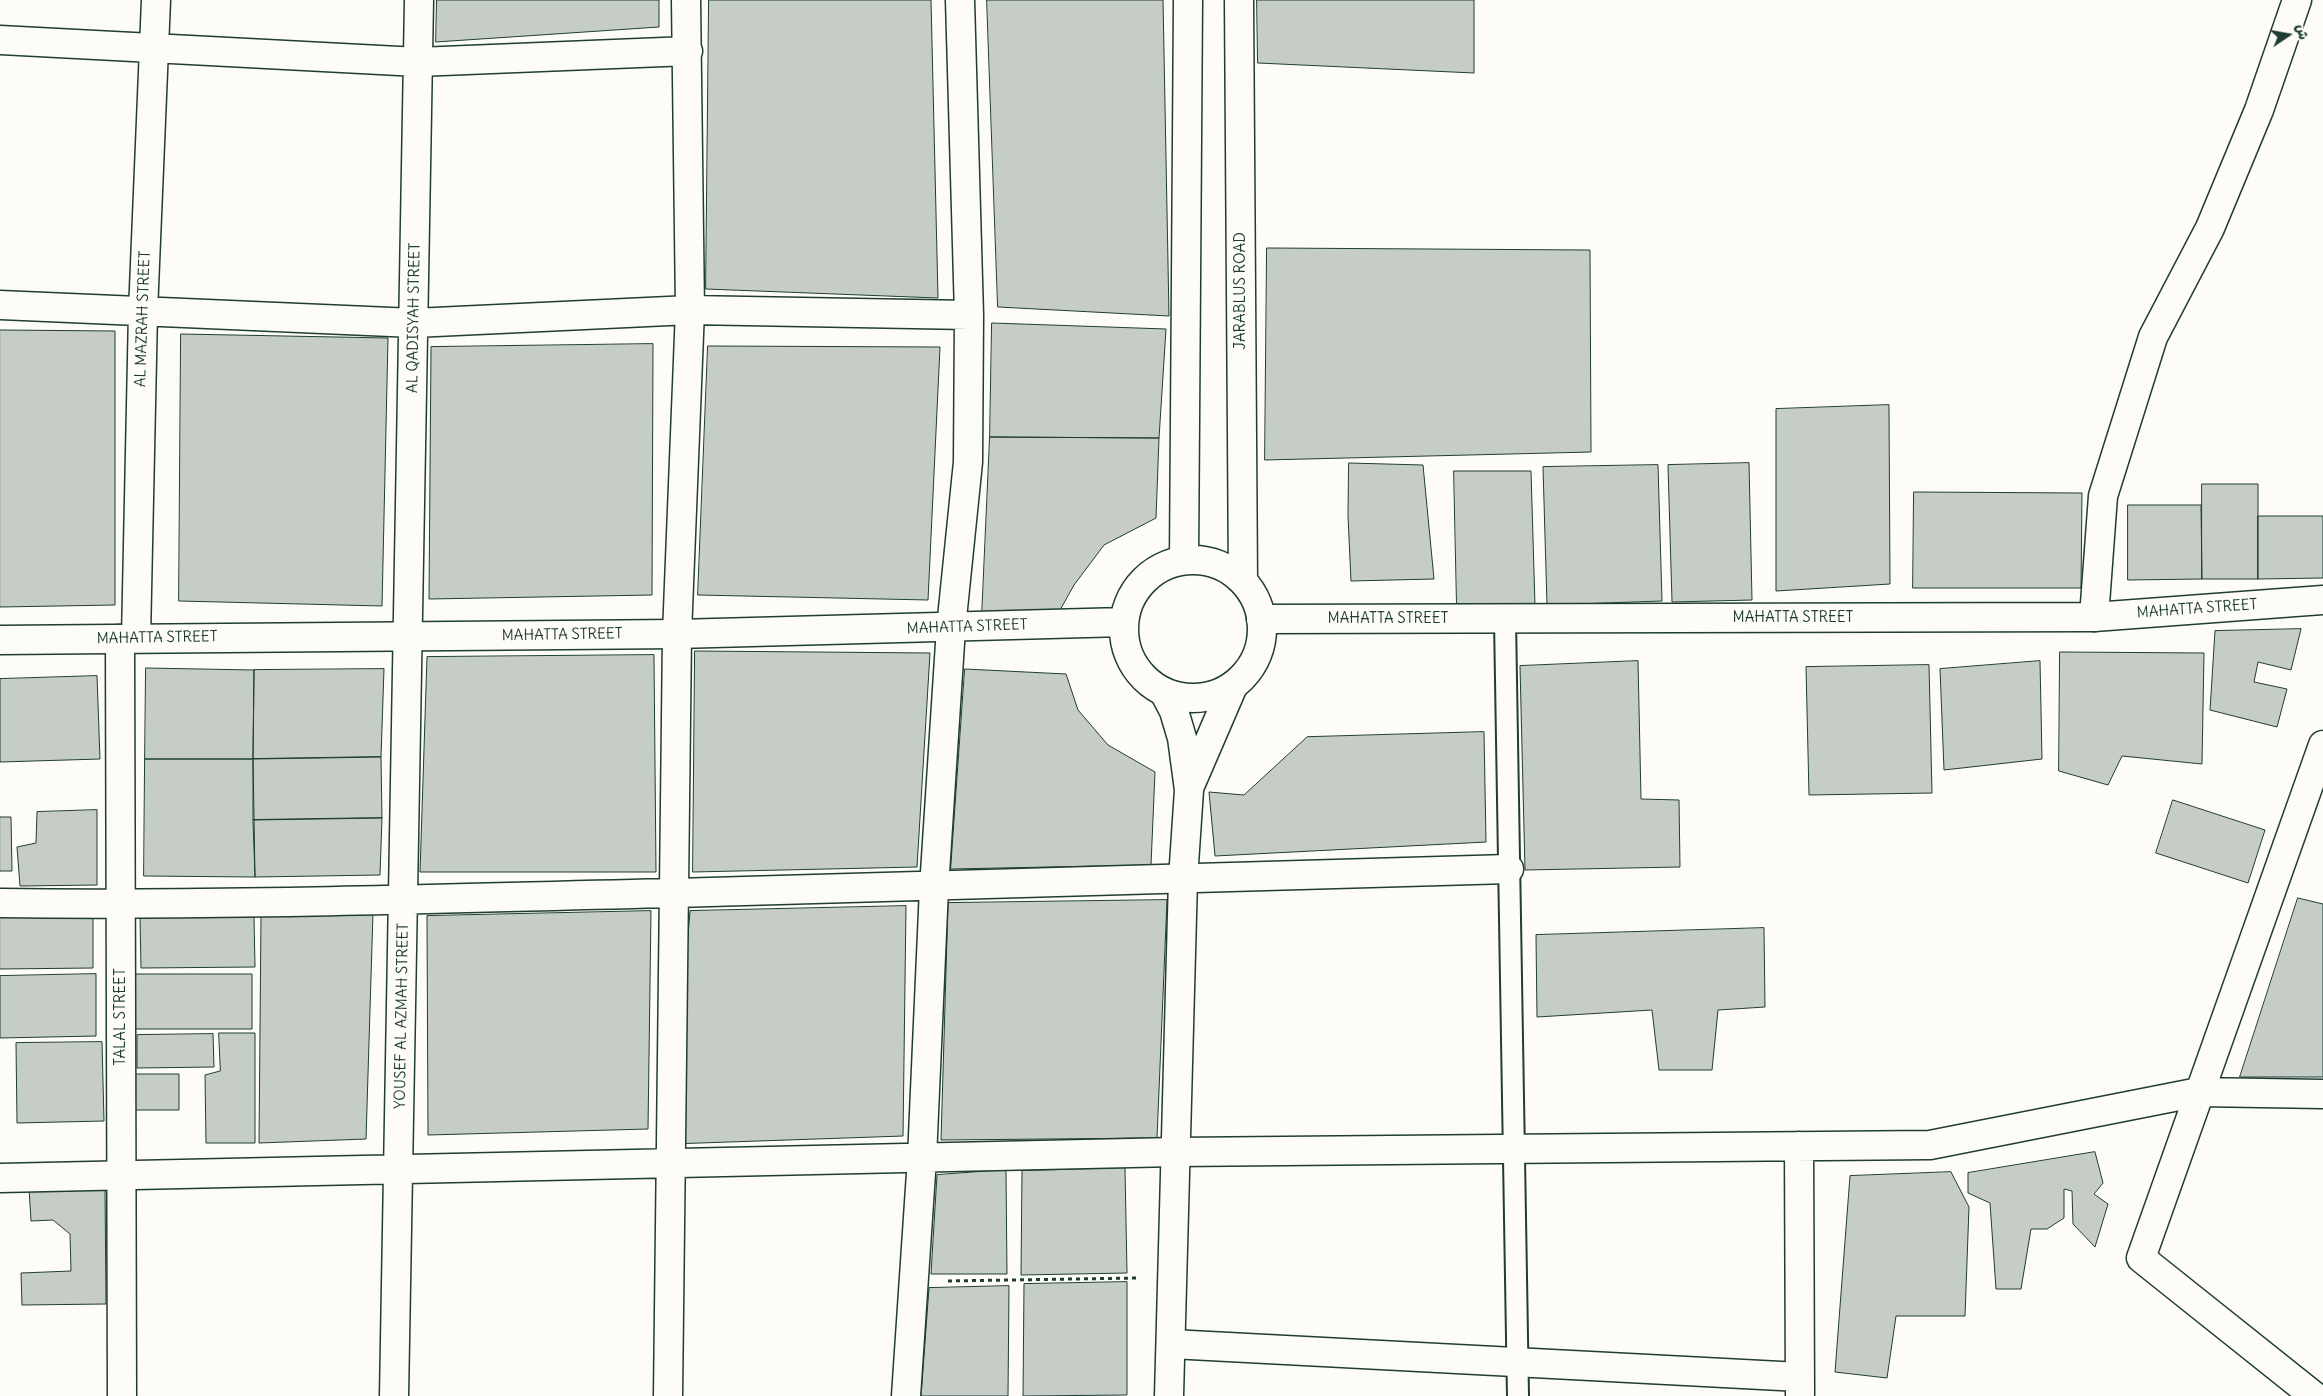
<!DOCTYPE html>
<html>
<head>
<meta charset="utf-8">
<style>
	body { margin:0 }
	#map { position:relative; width:2323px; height:1396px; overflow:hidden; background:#fdfcf7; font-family:Delius,"Playpen Sans Arabic",sans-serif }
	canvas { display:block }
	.north { position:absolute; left:2263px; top:10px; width:50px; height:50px; -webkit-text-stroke:4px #fdfcf7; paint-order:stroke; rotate:78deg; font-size:14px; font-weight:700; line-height:20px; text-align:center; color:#1f3d34 }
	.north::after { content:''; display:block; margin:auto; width:18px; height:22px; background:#1f3d34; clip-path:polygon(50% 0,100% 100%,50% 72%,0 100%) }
</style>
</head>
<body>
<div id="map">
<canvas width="2323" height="1396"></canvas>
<div class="north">ش</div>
</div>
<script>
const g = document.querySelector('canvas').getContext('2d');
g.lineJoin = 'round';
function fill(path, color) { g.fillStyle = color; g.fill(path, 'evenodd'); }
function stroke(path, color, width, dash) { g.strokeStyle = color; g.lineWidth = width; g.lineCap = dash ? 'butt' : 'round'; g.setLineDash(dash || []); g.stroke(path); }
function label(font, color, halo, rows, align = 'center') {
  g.font = font + ' Delius,sans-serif'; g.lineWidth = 4.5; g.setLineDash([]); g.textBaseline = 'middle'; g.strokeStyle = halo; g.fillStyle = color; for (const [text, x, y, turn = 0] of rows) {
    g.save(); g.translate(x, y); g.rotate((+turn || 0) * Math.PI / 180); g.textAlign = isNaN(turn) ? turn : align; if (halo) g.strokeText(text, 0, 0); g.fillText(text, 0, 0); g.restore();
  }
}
const building = new Path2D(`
	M437,0H659V27L436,42Z
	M709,0H931L938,298L706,289Z
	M987,0H1163L1169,316L998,307Z
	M1257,0H1474V73L1258,63Z
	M1267,248L1590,250L1591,452L1265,460Z
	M992,323L1166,329L1159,438L990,437Z
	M0,330L115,331V605L0,607Z
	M181,334L388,338L382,606L179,601Z
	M653,344L652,595L429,599L431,347Z
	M708,346L940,347L928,600L698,595Z
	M1889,405L1890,584L1776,591V409Z
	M990,437L1159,438L1156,518L1104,545L1074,585L1059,612L982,616Z
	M1349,463L1423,465L1434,579L1351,581L1348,516Z
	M1749,463L1752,600L1672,602L1668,465Z
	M1658,465L1662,601L1547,605L1543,467Z
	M1454,471H1531L1535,606L1457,608Z
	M2202,484H2258V579H2202Z
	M1914,492L2082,493L2081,588H1913Z
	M2128,505H2201L2202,579L2128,580Z
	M2258,516H2323V578L2258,579Z
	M2301,629L2291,670L2258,662L2254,682L2287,689L2277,727L2210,710L2215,631Z
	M695,651L930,653L917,867L693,872Z
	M2060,652L2204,653L2202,764L2122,756L2108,785L2059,771Z
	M654,655L656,872H420L427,657Z
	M1638,661L1641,799L1679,800L1680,867L1525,870L1520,666Z
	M2040,661L2042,759L1944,770L1940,669Z
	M1929,665L1932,793L1809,795L1806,667Z
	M146,668L254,670L253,759H145Z
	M384,669L381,757L253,759L254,670Z
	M965,669L1066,674L1078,710L1108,745L1155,772L1151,865L951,869Z
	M97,676L100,759L0,762V679Z
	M1484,732L1486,842L1215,856L1209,792L1244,795L1307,737Z
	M381,757L382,818L253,820V759Z
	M145,759H253L255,877L144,876Z
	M2173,800L2265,830L2248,883L2156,853Z
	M97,810V885L20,886L17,847L36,843L37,812Z
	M0,817H11L12,871H0Z
	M382,818L380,875L255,877L253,820Z
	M2298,898L2323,904V1077H2240Z
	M1167,900L1157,1138L941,1140L948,903Z
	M906,906L903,1136L671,1144L690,911Z
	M651,911L648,1129L428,1135L427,916Z
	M373,913L366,1139L259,1143L261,916Z
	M0,916H93V968L0,969Z
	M254,916L255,967L141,968L140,917Z
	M1764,928L1765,1007L1718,1010L1712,1070H1659L1652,1010L1537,1017L1536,935Z
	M96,974V1036L0,1038V976Z
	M135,974H252V1029H136Z
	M219,1033H255V1143H206L205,1075L220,1071Z
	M213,1034L214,1067L137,1068V1035Z
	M102,1042L104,1121L17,1123L16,1043Z
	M136,1074H179V1110H136Z
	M2095,1152L2103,1183L2094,1194L2108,1204L2095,1247L2073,1224L2072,1191L2064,1189V1218L2047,1229H2031L2021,1289H1996L1990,1203L1968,1193V1173Z
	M1125,1168L1127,1273L1021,1275L1022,1171Z
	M1006,1170L1007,1274H931L937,1175Z
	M1951,1172L1969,1207L1965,1316H1896L1887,1378L1835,1372L1850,1176Z
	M105,1186L106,1304L22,1305L21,1273L71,1271L70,1234L53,1220L31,1221L29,1188Z
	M1127,1282V1395L1023,1396L1024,1284Z
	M1009,1286L1008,1396H921L929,1288Z`);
const path = new Path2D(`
	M948,1281L1139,1278`);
const service = new Path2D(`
	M1505,620L1518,1396`);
const pedestrian = new Path2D(`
	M120,639L122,1396`);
const minor = new Path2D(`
	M0,40L418,62L688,51
	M0,305L414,323L690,310L969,315
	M2094,617L2103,496L2153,337L2210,228L2259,110L2297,0
	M136,638L143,312L156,0
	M0,903C225,906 450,898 675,893C953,886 1231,878 1509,869
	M1799,1146L1800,1394
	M0,1178L1176,1152L1930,1145L2199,1092L2323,1094
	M1171,1344L1800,1377
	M394,1396L419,0
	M668,1396L677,634L690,310L686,0
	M906,1396L922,1158L934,888L951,628L968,462L969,315L960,0
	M2314,1396L2141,1258L2323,745`);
const secondary = new Path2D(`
	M1261,619L2094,617L2323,600
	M1164,692L1174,711L1182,738L1189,790L1183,879L1169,1396
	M1189,788L1233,686`);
const primary = new Path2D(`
	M1239,0L1243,581
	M1184,560L1188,0
	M1124 629a69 69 0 1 1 138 0a69 69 0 1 1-138 0Z
	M0,640L677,634L1124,622`);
const streetNames = [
	["JARABLUS ROAD",1241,291,-90],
	["AL QADISYAH STREET",414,318,-89],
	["AL MAZRAH STREET",143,319,-88],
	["MAHATTA STREET",2197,609,-4],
	["MAHATTA STREET",1793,618],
	["MAHATTA STREET",1388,619],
	["MAHATTA STREET",967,627,-2],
	["MAHATTA STREET",562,635,-1],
	["MAHATTA STREET",157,638,-1],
	["YOUSEF AL AZMAH STREET",402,1016,-89],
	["TALAL STREET",121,1017,-90]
];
fill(building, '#c6cdc7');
stroke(building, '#1f3d34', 1);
stroke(service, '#1f3d34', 24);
stroke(pedestrian, '#1f3d34', 31);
stroke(minor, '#1f3d34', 31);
stroke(secondary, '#1f3d34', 31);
stroke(primary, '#1f3d34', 31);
stroke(path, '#1f3d34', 3, [4, 4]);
stroke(service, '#fdfcf7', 20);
stroke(pedestrian, '#fdfcf7', 28);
stroke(minor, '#fdfcf7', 28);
stroke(secondary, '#fdfcf7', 28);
stroke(primary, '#fdfcf7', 28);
label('15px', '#1f3d34', '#fdfcf7', streetNames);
</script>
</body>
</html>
